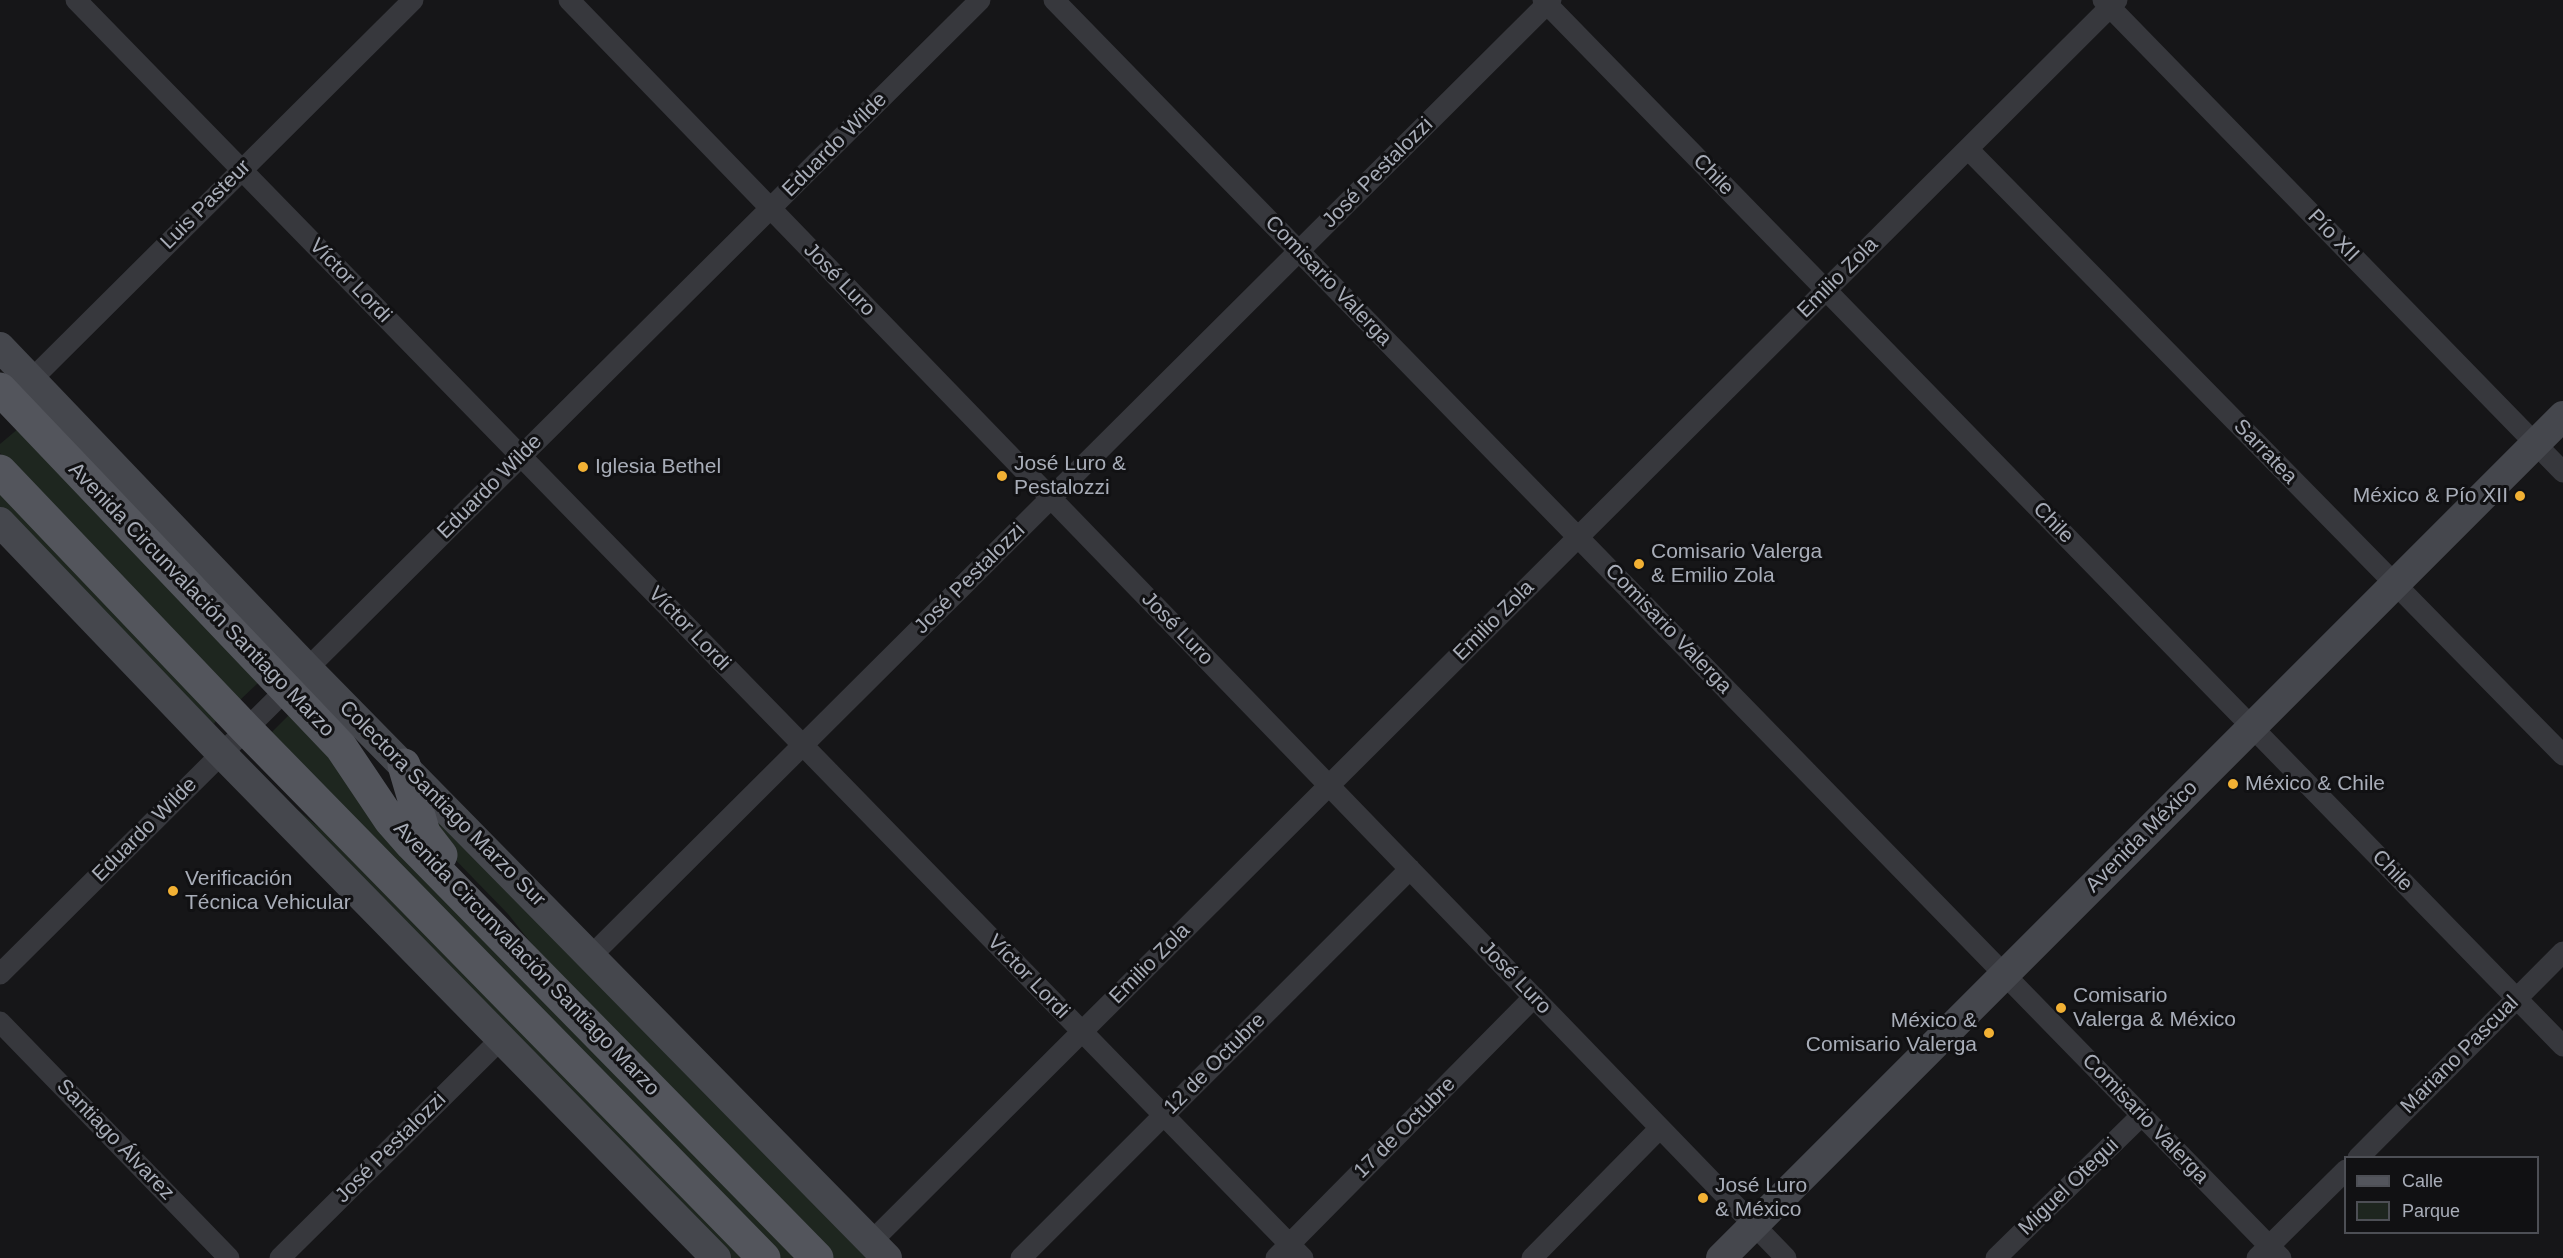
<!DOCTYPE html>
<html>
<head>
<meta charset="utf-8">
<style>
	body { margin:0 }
	#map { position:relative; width:2563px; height:1258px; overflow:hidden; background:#161618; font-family:Arial,sans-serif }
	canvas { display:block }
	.legend { position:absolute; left:2344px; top:1156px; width:195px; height:78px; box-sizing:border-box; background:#111113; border:2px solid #4d4f55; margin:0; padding:8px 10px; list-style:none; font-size:18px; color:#a8adb8 }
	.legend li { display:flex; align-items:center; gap:12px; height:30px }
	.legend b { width:30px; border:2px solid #4d4f55 }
</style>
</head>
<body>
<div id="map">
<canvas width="2563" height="1258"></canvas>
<ul class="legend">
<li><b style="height:8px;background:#53555c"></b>Calle</li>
<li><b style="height:16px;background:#1e261f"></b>Parque</li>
</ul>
</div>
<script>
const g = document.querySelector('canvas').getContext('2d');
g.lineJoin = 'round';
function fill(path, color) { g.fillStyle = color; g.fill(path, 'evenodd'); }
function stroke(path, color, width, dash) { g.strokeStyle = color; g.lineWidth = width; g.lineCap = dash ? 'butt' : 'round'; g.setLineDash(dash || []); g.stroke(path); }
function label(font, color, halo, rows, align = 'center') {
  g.font = font + ' Arial,sans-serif'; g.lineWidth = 6; g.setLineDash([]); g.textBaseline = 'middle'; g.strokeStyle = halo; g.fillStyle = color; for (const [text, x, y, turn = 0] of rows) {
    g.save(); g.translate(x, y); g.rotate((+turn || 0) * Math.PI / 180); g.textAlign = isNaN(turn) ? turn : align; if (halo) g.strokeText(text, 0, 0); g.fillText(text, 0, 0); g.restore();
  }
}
const green = new Path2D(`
	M19,428L258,683L240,700L234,699L0,453V444Z
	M0,487L217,719L214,724L0,508Z
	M289,715L801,1258H780L276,745L272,732Z
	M422,798L874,1258H832L569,991L508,914L441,845Z
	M289,803L347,850L747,1258H729Z`);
const street = new Path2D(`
	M76,0L1303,1258
	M569,0L1786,1258
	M1054,0L2281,1258
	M1543,0L2563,1046
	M2103,0L2563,472
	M1968,149L2563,755
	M22,389L413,0
	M592,955L1551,0
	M0,974L980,0
	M0,1022L229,1258
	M2358,1158L2563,952
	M871,1242L2117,0
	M280,1258L502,1038
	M1021,1258L1410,869
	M1276,1258L1534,997
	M1532,1258L1660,1128
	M1996,1258L2142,1115
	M2257,1258L2346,1170`);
const secondary = new Path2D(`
	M0,347L308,669L887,1258
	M0,522L221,753L716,1258
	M1721,1258L2563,416`);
const primary = new Path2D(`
	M0,389L341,747L390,820L412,845L817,1258
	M0,471L246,729L764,1258
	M404,765L424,833L441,855`);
const markers = [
	[583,467,6,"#f2b134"],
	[1002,476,6,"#f2b134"],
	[2520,496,6,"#f2b134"],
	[1639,564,6,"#f2b134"],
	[2233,784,6,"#f2b134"],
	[173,891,6,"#f2b134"],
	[2061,1008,6,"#f2b134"],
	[1989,1033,6,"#f2b134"],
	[1703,1198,6,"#f2b134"]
];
const streetNames = [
	["Eduardo Wilde",835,145,-45],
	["José Pestalozzi",1378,173,-45],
	["Chile",1713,175,46],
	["Luis Pasteur",206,205,-45],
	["Pío XII",2333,236,46],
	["Emilio Zola",1838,278,-45],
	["José Luro",839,280,46],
	["Víctor Lordi",350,281,46],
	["Comisario Valerga",1328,281,46],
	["Sarratea",2265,452,46],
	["Eduardo Wilde",490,487,-45],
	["Chile",2053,523,46],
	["José Pestalozzi",970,579,-45],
	["Avenida Circunvalación Santiago Marzo",201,600,46],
	["Emilio Zola",1494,621,-45],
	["Víctor Lordi",689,629,46],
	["José Luro",1177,629,46],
	["Comisario Valerga",1668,629,46],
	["Colectora Santiago Marzo Sur",442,804,45],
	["Eduardo Wilde",145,830,-45],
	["Avenida México",2142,837,-45],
	["Chile",2392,871,46],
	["Avenida Circunvalación Santiago Marzo",526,959,46],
	["Emilio Zola",1150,964,-45],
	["Víctor Lordi",1028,977,46],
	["José Luro",1515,978,46],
	["Mariano Pascual",2460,1055,-45],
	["12 de Octubre",1215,1064,-45],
	["Comisario Valerga",2145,1119,46],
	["17 de Octubre",1405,1128,-45],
	["Santiago Álvarez",115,1140,46],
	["José Pestalozzi",391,1148,-45],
	["Miguel Otegui",2069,1187,-44]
];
const poiNames = [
	["José Luro &",1014,464],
	["Pestalozzi",1014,488],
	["Iglesia Bethel",595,467],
	["México & Pío XII",2508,496,"right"],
	["Comisario Valerga",1651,552],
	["& Emilio Zola",1651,576],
	["México & Chile",2245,784],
	["Verificación",185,879],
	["Técnica Vehicular",185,903],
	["Comisario",2073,996],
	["Valerga & México",2073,1020],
	["México &",1977,1021,"right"],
	["Comisario Valerga",1977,1045,"right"],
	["José Luro",1715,1186],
	["& México",1715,1210]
];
fill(green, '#1e261f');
stroke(street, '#37383d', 21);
stroke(secondary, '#45474d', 30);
stroke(primary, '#53555c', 33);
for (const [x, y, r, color] of markers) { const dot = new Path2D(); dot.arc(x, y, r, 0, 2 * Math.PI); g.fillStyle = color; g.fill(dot); stroke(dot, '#111113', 2); }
label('21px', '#a8adb8', '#111113', streetNames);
label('21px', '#a8adb8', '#111113', poiNames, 'left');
</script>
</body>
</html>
